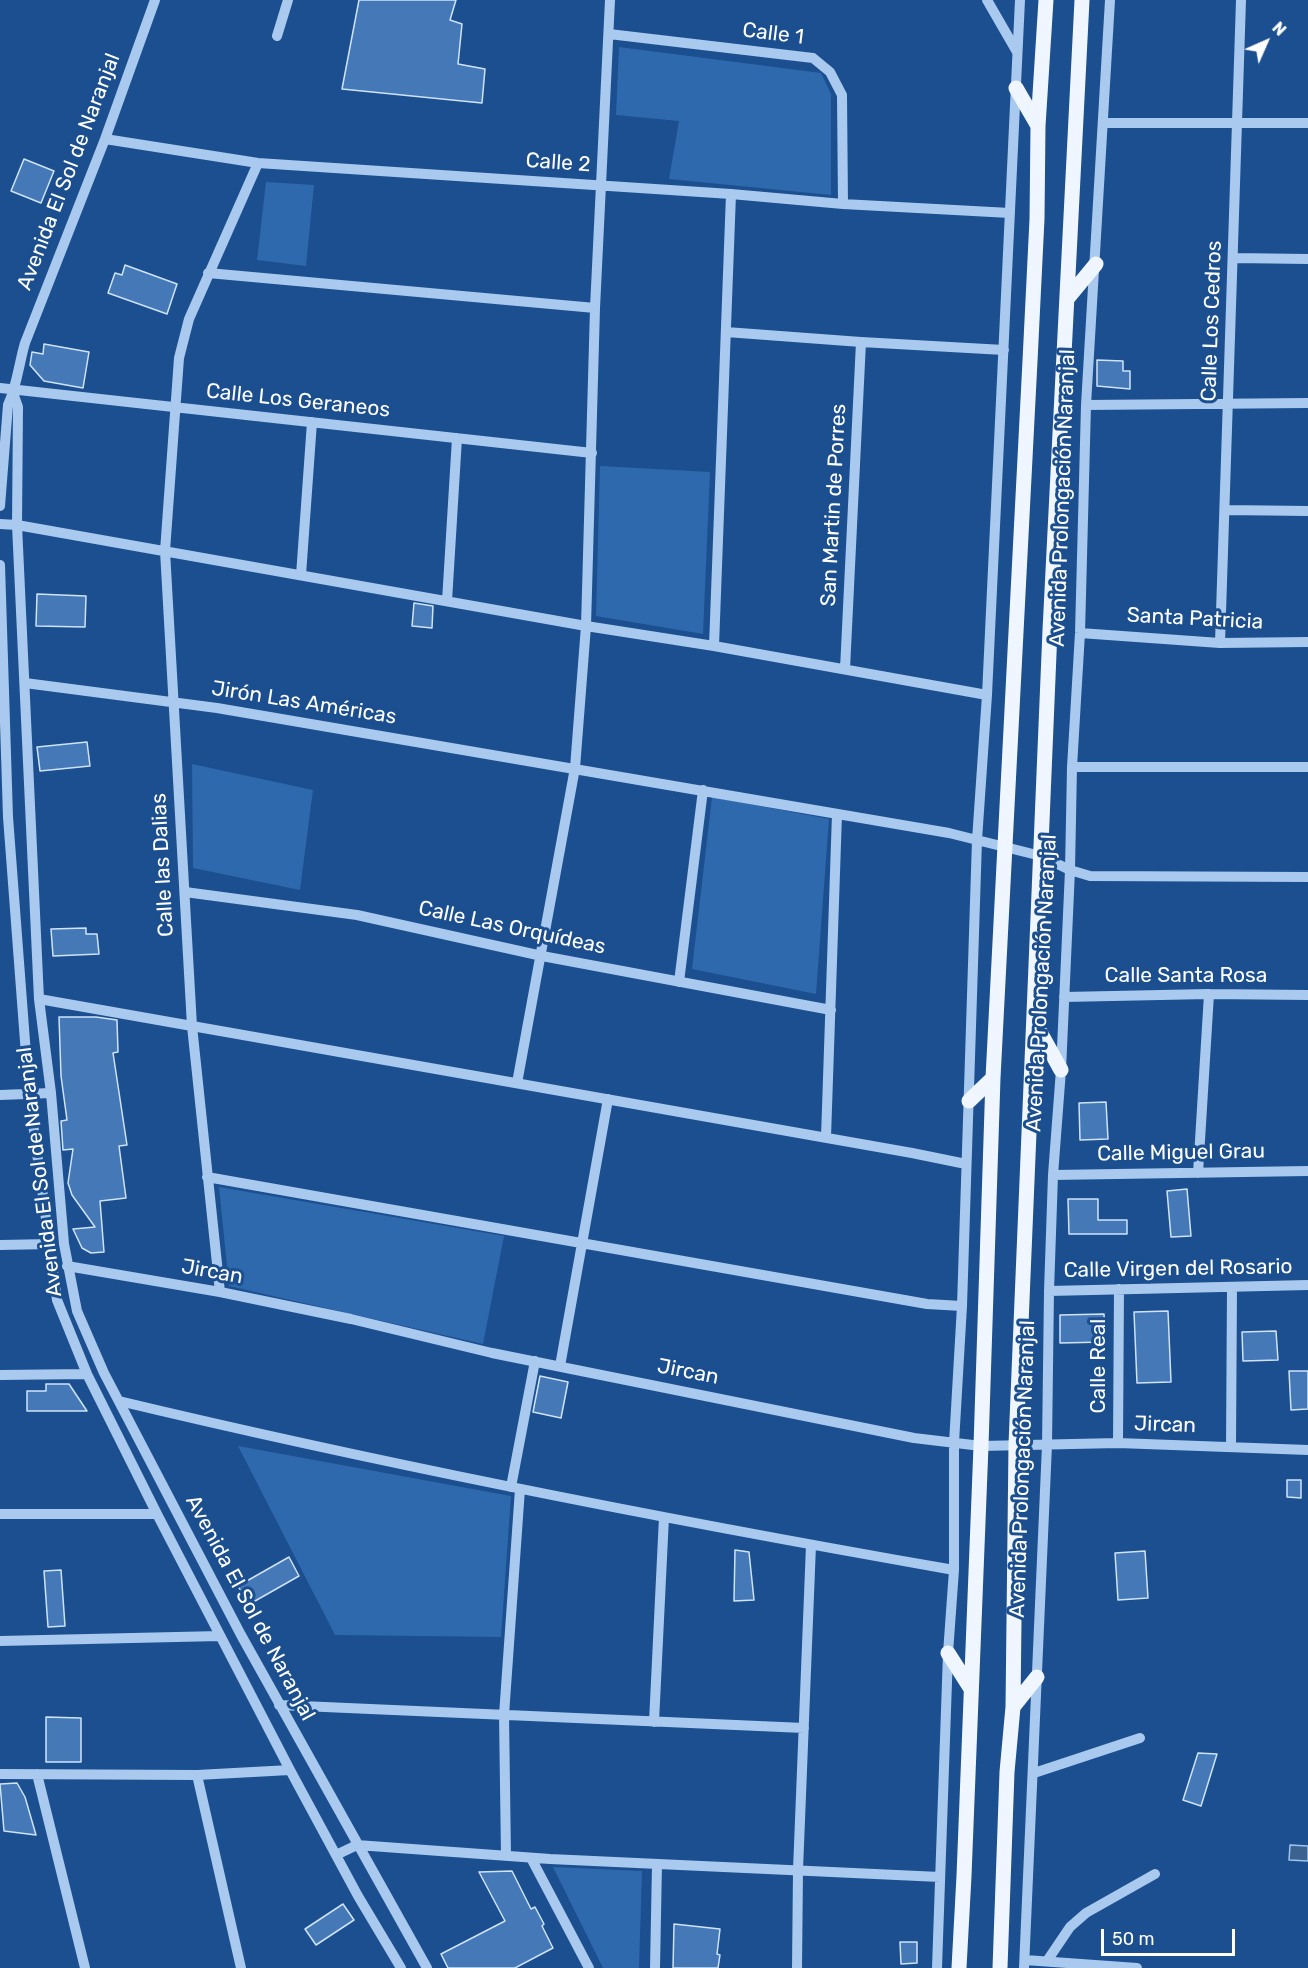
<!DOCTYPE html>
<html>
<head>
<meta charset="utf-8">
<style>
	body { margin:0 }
	#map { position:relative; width:1308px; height:1968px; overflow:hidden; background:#1b4f8f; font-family:Rubik,sans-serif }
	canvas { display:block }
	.north { position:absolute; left:1236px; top:12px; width:60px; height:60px; -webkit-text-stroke:4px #1b4f8f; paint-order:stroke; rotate:45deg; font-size:16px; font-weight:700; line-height:24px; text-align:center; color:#fff }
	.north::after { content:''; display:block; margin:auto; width:21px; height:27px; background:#fff; clip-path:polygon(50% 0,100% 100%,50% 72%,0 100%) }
	.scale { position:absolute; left:1101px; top:1929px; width:134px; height:27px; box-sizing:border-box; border:3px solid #fff; border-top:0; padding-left:8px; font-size:18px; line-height:21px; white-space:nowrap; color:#fff; -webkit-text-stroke:4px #1b4f8f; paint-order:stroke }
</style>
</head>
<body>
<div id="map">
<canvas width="1308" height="1968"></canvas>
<div class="north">N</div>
<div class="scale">50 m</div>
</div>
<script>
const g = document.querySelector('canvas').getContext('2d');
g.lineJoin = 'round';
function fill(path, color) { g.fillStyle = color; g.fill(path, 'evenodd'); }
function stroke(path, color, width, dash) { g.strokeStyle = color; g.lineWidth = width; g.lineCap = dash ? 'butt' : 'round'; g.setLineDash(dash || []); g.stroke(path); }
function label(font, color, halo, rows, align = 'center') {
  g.font = font + ' Rubik,sans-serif'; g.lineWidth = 6; g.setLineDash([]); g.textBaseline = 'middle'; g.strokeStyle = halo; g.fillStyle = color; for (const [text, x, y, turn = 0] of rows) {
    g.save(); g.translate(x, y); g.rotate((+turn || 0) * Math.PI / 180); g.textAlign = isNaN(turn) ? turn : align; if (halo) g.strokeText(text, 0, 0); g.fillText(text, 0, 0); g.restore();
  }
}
const green = new Path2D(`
	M619,47L821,73L831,94V195L669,179L679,121L616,115Z
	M266,182L314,185L306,266L257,260Z
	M600,466L710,472L703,634L596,616Z
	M192,764L313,790L300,890L193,868Z
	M712,797L829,819L816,994L692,969Z
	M219,1187L504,1236L483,1344L229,1286Z
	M238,1446L511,1496L501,1637L335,1635Z
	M553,1867L642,1871L639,1968H603Z`);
const water = new Path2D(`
	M1290,1845L1308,1846V1861L1289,1860Z`);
const building = new Path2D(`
	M359,0H456L450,20L462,24L458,64L485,69L482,103L342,89Z
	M24,159L54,171L41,203L11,191Z
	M125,265L177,284L167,314L108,293L115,273L122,275Z
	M44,344L89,352L83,388L44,381L30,365L32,352L43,354Z
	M1097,360L1123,361V371H1130V389L1097,386Z
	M37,594L86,596L85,627L36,626Z
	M414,603L433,606L432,628L412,626Z
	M87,742L90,766L40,771L37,747Z
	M86,928V934H97L99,954L53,956L51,929Z
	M59,1017H96L117,1020L118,1052L113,1053L127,1145L119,1146L126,1198L100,1201L104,1252L91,1253L82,1248L73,1229L95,1227L72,1195L68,1183L73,1149L63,1150L61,1121L67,1120L61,1076Z
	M1106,1102L1108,1139L1080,1140L1079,1103Z
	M1187,1189L1191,1236L1171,1237L1167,1191Z
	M1068,1199H1098V1220H1127V1234H1069Z
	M1168,1311L1171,1382L1137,1383L1134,1312Z
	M1104,1314L1105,1342L1060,1343V1315Z
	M1276,1331L1278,1360L1243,1361L1242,1332Z
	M1289,1371H1308V1409L1291,1410Z
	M540,1376L568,1382L561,1418L533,1412Z
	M46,1384H69L87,1411H27V1391H46Z
	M1287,1480H1301V1498L1287,1497Z
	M735,1550L749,1552L754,1600L734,1601Z
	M1145,1551L1148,1598L1118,1600L1115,1553Z
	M289,1557L299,1576L248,1605L238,1586Z
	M61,1570L65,1626L48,1627L44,1571Z
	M46,1717L81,1718V1762H46Z
	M1198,1753L1217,1754L1201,1806L1183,1800Z
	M17,1783L25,1797L36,1835L4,1831L0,1784Z
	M512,1871L531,1909L535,1907L544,1924L542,1926L553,1948L515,1968H448L441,1954L505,1921L479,1872Z
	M343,1904L354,1920L316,1945L305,1929Z
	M674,1924L720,1929L717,1954L720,1955L718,1968H673Z
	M900,1942H917V1963L901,1964Z`);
const minor = new Path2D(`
	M987,0L1017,52
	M609,34L813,58L830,72L842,95L843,204
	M277,36L288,0
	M1104,123H1308
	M105,139L258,163L731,194L843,204L1010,213
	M1234,258L1308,259
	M208,273L595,308
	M726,332L861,342L1004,350
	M0,388L592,453
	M13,393L18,407L17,525L39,999L51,1093L64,1244L77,1311L104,1373L241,1635L427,1968
	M1086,405L1308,403
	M0,506L8,405C17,386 19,363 25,343L105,139L155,0
	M1226,510L1308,511
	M0,524L17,525L586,626L714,646L987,695
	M0,565L8,817L29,1094L57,1300L87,1374L157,1514L290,1770L358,1896L401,1968
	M301,575L312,422
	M447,601L457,438
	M1080,633L1220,643L1308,642
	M1220,643L1241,0
	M714,646L731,194
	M845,669L861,342
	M25,683L217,708L949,833L1041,856L1070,870L1090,876L1308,877
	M1072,767H1308
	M185,892L357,915L542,956L831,1010
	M679,982L703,790
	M1064,997L1209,994L1308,995
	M39,999L912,1153L966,1164
	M517,1083L575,768L586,626L595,308L610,0
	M0,1095L51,1093
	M826,1137L837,814
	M1198,1173L1209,994
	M1053,1175L1308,1171
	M207,1177L927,1304L962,1306
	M0,1245L51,1244
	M67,1266L220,1292L351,1319L492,1353L914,1438L981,1446L1118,1443L1308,1450
	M1049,1291L1308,1285
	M220,1292L192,1026L165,551L179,358L189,319L258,163
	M560,1366L608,1099
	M0,1375L87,1374
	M119,1401C395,1467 674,1521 954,1570
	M1118,1443L1119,1289
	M1231,1447L1232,1287
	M511,1487L535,1361
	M0,1514H157
	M0,1641L220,1636
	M279,1705L804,1728
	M654,1722L664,1517
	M1034,1773L1140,1738
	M0,1774L197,1775L290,1770
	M37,1774L85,1968
	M197,1775L241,1968
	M336,1855L357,1845L550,1859L940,1877
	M506,1856L504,1715L520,1489
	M531,1858L589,1968
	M1025,1960L1137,1968
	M1047,1961L1070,1927L1086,1913L1155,1874
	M655,1968L657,1864
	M797,1968L798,1870L811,1545
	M937,1968L948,1653L954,1570V1443L962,1306L977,840L987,695L1020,0
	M1024,1968L1047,1445L1049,1291L1053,1175L1061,1070L1070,870L1072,767L1080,633L1086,405L1110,0`);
const major = new Path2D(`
	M1016,88L1038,126
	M1067,299L1096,264
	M1035,1023L1061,1070
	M969,1101L993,1078
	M948,1653L971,1689
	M1013,1707L1037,1677
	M959,1968L964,1876L981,1446L993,1078L1030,361L1037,219L1038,126L1046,0
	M1000,1968L1007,1772L1013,1707L1016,1444L1050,630L1082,0`);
const streetNames = [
	["Calle 1",773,34,7],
	["Calle 2",558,163,4],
	["Avenida El Sol de Naranjal",69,172,-69],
	["Calle Los Cedros",1212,321,-88],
	["Calle Los Geraneos",298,401,6],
	["Avenida Prolongación Naranjal",1063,498,-88],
	["San Martin de Porres",834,505,-87],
	["Santa Patricia",1195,619,3],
	["Jirón Las Américas",304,703,9],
	["Calle las Dalias",163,865,-93],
	["Calle Las Orquídeas",512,928,12],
	["Calle Santa Rosa",1186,976],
	["Avenida Prolongación Naranjal",1042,983,-87],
	["Calle Miguel Grau",1181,1153,-1],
	["Avenida El Sol de Naranjal",40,1172,-97],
	["Calle Virgen del Rosario",1178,1269,-1],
	["Jircan",212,1272,10],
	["Calle Real",1099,1366,-90],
	["Jircan",688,1372,11],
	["Jircan",1165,1425,2],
	["Avenida Prolongación Naranjal",1023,1469,-88],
	["Avenida El Sol de Naranjal",250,1608,62]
];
fill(green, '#2e69ad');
fill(water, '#3c6290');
stroke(water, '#9cc4f0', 1.5);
fill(building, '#4478b7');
stroke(building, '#cfe3fa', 1.5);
stroke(minor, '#a9c9ee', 10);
stroke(major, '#f0f6ff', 15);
label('21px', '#fff', '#1b4f8f', streetNames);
</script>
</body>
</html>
